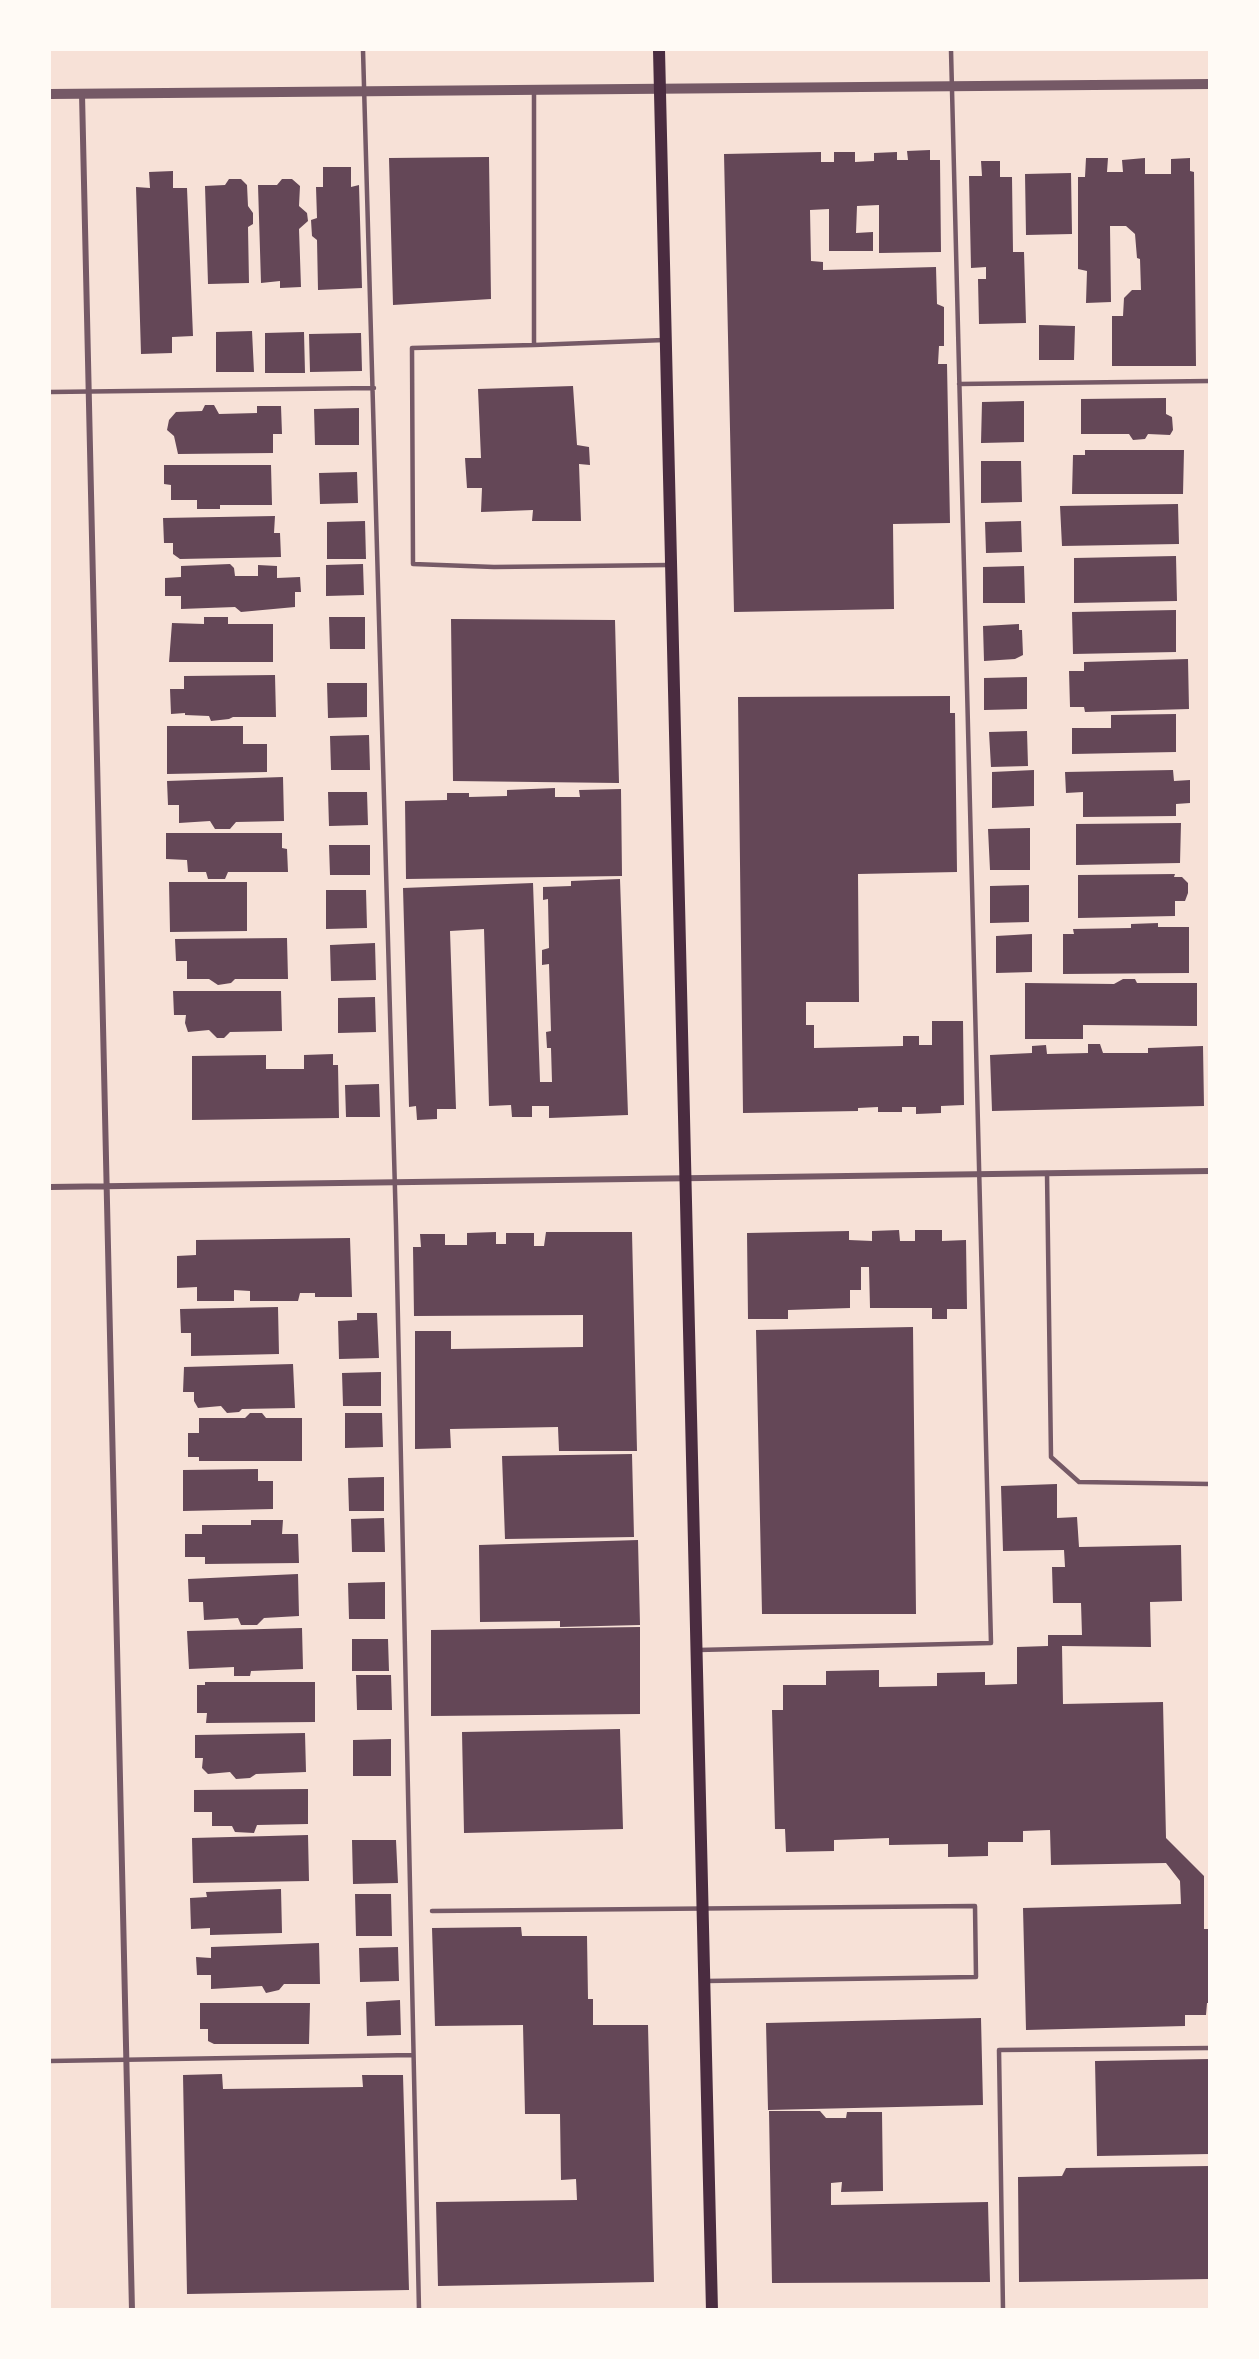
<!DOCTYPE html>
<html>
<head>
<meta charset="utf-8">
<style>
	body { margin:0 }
	#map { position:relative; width:1259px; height:2359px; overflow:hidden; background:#f7e1d7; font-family:"Noto Sans",sans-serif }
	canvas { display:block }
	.frame { position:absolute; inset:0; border:51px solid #fffaf5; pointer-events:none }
</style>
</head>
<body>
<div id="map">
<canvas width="1259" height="2359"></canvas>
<div class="frame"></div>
</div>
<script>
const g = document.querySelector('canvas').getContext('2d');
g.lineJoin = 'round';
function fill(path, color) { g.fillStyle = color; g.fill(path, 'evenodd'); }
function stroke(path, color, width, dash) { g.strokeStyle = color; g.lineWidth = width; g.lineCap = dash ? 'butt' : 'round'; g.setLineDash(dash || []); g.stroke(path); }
const building = new Path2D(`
	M930,150V160H940L941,252L879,253V205L857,206L856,233L873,232V251H829V209L810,210L811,261L823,262V270L936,267L937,304L944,307V346H939L938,364H947L950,523L893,524L894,609L734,612L724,154L821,152V162H834V152H855V162L874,161V153L897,152V160H908L907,151Z
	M489,157L491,299L393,305L389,158Z
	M1086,158H1108L1107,172H1123L1122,160L1145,158V174H1171V159L1190,158V171L1194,172L1196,366H1112V316H1123L1124,298L1132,290H1141L1140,259L1137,258L1135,234L1126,226H1110L1111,302L1086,303L1087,271L1078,269V177H1085Z
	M981,161H1000V177H1012L1013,252H1024L1026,323L979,324L978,279H986V267L971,268L969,176H982Z
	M323,167H351V187L359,185L362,288L318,290L317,240L312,236L311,220L317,218L316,187H323Z
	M173,171V188H187L193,336L172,337V353L141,354L136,187L150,188L149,172Z
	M1071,173L1072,234L1026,235L1025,174Z
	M229,179H241L247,185L248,206L253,213V224L248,227L249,283L208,284L205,186L225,185Z
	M282,179H292L300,186L299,206L307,213L308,221L299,229L301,287L280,288V281L261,283L258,185H277Z
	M1039,325L1075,326L1074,360H1039Z
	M252,331L254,372H216V332Z
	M304,332L305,373H265V333Z
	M361,333L362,371L310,372L309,334Z
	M573,386L577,445L589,447L590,465L579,464L581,521H532L533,510L481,512L482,488H467L465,458H481L478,389Z
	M1166,398V414L1172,417L1173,430L1170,435L1148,434L1145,439L1133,440L1129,434H1081V399Z
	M1024,401V442L981,443L982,402Z
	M205,405H214L219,414L257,413V406H281L282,434H273V453L178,454L174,436L167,430L169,420L176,412L202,411Z
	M359,408V445H315L314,409Z
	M1085,450H1184L1183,494H1072L1073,455H1085Z
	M981,461H1021L1022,502L981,503Z
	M164,465H271L272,505H220V509H197V500H171V485L164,484Z
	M357,472L358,503L320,504L319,473Z
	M1178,504L1179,544L1062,546L1060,506Z
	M275,516L274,533H280L281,557L180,559L173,554V543H164L163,518Z
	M365,521L366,559H327V522Z
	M1021,521L1022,552L986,553L985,522Z
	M1176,556L1177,601L1074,603V558Z
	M230,564L234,568L235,576H258V565L277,566V578L300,577L301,592H295V607L241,612L235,607L181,609V596H165V578L181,577V566Z
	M363,564L364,595L326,596V565Z
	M1024,566L1025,603H983V567Z
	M1176,610V652L1073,654L1072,612Z
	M204,617H228V624H273V662H169L172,623L204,624Z
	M329,617H365V649H330Z
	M451,619L615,620L619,783L453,781Z
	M1019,624V630H1022L1023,655L1015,659L984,661L983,626Z
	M1188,659L1189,709L1085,712L1084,707H1070L1069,671H1084V662Z
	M275,675L276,717H233L229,719L211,721L209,716L185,715V713L171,714L170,689H184V676Z
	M1027,677V709L984,710V678Z
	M327,683H367V717L328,718Z
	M950,696V713H955L957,872L858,874L859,1002H806V1025H814V1048L903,1046V1036H919V1045H932V1021H963L964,1105L941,1106V1113L916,1114V1107H902V1112H878V1107L858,1108V1111L743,1113L738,697Z
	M1176,714V752L1072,754V728H1111V715Z
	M167,726H243V744H267V772L167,774Z
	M1027,731L1028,766L991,767L989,732Z
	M369,735L370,770H331L330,736Z
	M1034,770V806L992,808V772Z
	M1173,770L1174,781L1190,780V803L1176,804V816L1083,817V792L1066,793L1065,772Z
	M283,777L284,821L236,822L230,829H215L210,821L179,823V805H168L167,781Z
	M555,788V797H580L579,790L621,789L622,876L406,879L405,801L447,800V793H469V797L507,796V790Z
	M328,792H367L368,825L329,826Z
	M1181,823L1180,863L1076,865V824Z
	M1030,828V870H990L988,829Z
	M166,833H282V848L287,849L288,872H228L225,879H208L206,872H188L187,860L166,859Z
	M329,845H370V875H330Z
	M1175,874L1174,877H1182L1188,883V893L1185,901H1175V916L1078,918V875Z
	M620,879L628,1115L549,1118V1106H532V1117H512L511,1105L489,1106L484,929L450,931L456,1109H437V1119L417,1120L416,1106L409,1107L403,888L533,883L540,1082H552L551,1048H547L546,1032L551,1031L549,964L542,965V950L549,948L548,899L543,900V887L571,886V881Z
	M169,882H247V931L170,932Z
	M1029,885V922L990,923V886Z
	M326,890H366L367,928L326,929Z
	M1158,923V927H1189V973L1063,974V934H1074L1073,929L1131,928V924Z
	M1032,934V972L996,973V936Z
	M287,938L288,979H235L231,983L218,985L209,979H187V961H176L175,939Z
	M375,943L376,980L331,981L330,945Z
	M1123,979H1135L1137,983H1197V1026L1083,1025V1039H1025V983L1114,984Z
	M173,991H281L282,1031L230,1032L224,1038H217L209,1030L188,1032L185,1023L186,1015H174Z
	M375,997L376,1032L338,1033V998Z
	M1088,1044H1100L1103,1053H1148V1048L1203,1046L1204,1106L992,1111L990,1055L1032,1053V1046L1046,1045L1047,1054L1088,1053Z
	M333,1054V1065H338L339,1118L192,1120V1056L266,1055V1069H304V1055Z
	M379,1084L380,1117H346L345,1085Z
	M899,1230L900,1241H915V1230H942V1241L966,1240L967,1309H947V1319H932V1308H870L869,1267H861V1290H850V1308L788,1310V1319H748L747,1233L849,1231V1240L872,1241V1231Z
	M496,1232V1244H506V1233H534V1246H544L546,1232H632L637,1451H559L558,1427L450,1429L451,1448L415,1449V1331H451V1349L583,1347V1315L414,1316L413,1247H421L420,1234H445V1245H467V1233Z
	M350,1238L352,1297H315V1293H300L298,1301H250V1291L234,1290V1301H197V1287L177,1288V1256L196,1255V1240Z
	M278,1307L279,1354L191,1356V1333H181L180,1309Z
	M357,1313H377L379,1358L339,1359L338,1321L357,1320Z
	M913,1327L916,1614H762L756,1330Z
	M293,1364L295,1408L242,1409L239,1412L227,1413L221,1406L198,1408L194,1401V1392H183L184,1367Z
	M381,1372V1406H343L342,1373Z
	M250,1413H262L266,1418H302V1461H199V1457H188V1433H199V1418H245Z
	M345,1413H382L383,1447L345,1448Z
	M632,1454L634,1537L505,1539L502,1456Z
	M258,1469V1481H273V1509L183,1511V1470Z
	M384,1477V1511H349L348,1478Z
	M1057,1484V1518L1077,1517L1079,1547L1181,1545L1182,1601L1150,1602L1151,1647L1062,1646L1063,1704L1163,1702L1166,1838L1204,1876V1929H1210V2003H1207L1206,2015H1185V2026L1026,2030L1023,1908L1181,1904L1180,1881L1166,1863L1051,1865L1050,1830L1023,1831V1842H988V1856L948,1857V1844L889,1845V1838L834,1840V1851L786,1852L785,1829H775L772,1710H783V1685H826V1671L879,1670V1687L937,1686V1673L985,1672V1685L1017,1684V1647L1048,1646V1635H1082L1081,1603H1053L1052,1567H1065L1064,1550L1003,1551L1001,1486Z
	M384,1518L385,1552H352L351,1519Z
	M251,1520H283L282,1534H298L299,1563L205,1564V1557H185V1534H202V1525H251Z
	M638,1540L640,1625L560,1627V1621L480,1622L479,1545Z
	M298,1574L299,1616L264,1618L257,1625H241L238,1618L204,1620L203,1602H189L188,1579Z
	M385,1582V1619H349L348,1583Z
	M640,1627V1714L431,1716V1630Z
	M302,1628L303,1669L251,1671L250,1676H234V1667L189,1669L187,1631Z
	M352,1639H388L389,1671H352Z
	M356,1675H391L392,1710H357Z
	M205,1682H315V1722L206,1723L207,1713H197V1685H205Z
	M620,1729L623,1829L464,1833L462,1732Z
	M305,1733L306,1772L256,1774L250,1778L236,1779L230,1772L208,1774L202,1768L203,1758H195V1735Z
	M391,1739V1776H353V1740Z
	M308,1789V1824L257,1825L254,1833L235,1832L232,1826H212V1812H194V1790Z
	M308,1835L309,1881L193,1883L192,1838Z
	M352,1840H396L398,1883L353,1884Z
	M281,1889L282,1933L210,1935V1928L191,1929L190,1898L207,1897L206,1892Z
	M355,1894H391L392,1936H356Z
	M521,1927L522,1936H587L588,1999H593V2025H648L654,2282L438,2286L436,2202L577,2200L576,2179L561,2180L560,2114H525L523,2025L435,2026L432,1928Z
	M319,1943L320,1984H284L279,1990L266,1993L262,1986L211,1989V1975H197L196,1957L211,1958V1947Z
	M398,1947L399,1981L360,1982L359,1948Z
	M400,2000L401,2035L367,2036L366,2002Z
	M200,2003H310L309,2044H214L208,2041V2029H200Z
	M981,2018L983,2105L768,2110L766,2023Z
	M1210,2059V2154L1097,2156L1095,2061Z
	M222,2074L223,2089L363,2087L362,2075H403L409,2290L187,2294L183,2075Z
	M769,2111H820L826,2118H846L847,2112H882L883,2191L841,2192L842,2182L831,2183V2205L988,2202L990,2282L772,2283Z
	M1210,2166V2279L1019,2282L1018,2177L1062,2176L1066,2168Z`);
const service = new Path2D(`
	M363,50L396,1226L419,2310
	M534,90V345L664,340
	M534,345L412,348L413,564L494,567L669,565
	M959,384L1210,381
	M50,392L374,388
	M1047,1173L1051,1457L1079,1482L1210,1484
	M698,1650L991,1643L951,50
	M432,1911L975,1906L976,1977L706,1981
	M50,2061L413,2055
	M1003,2310L999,2050L1210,2048`);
const minor = new Path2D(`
	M82,94L132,2310
	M50,1187L1210,1171`);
const tertiary = new Path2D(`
	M50,94L1210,84`);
const secondary = new Path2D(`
	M659,50L712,2310`);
fill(building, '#644757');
stroke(service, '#755966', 4.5);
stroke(minor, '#755966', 6);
stroke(tertiary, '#755966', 10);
stroke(secondary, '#4a2c40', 12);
</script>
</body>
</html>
